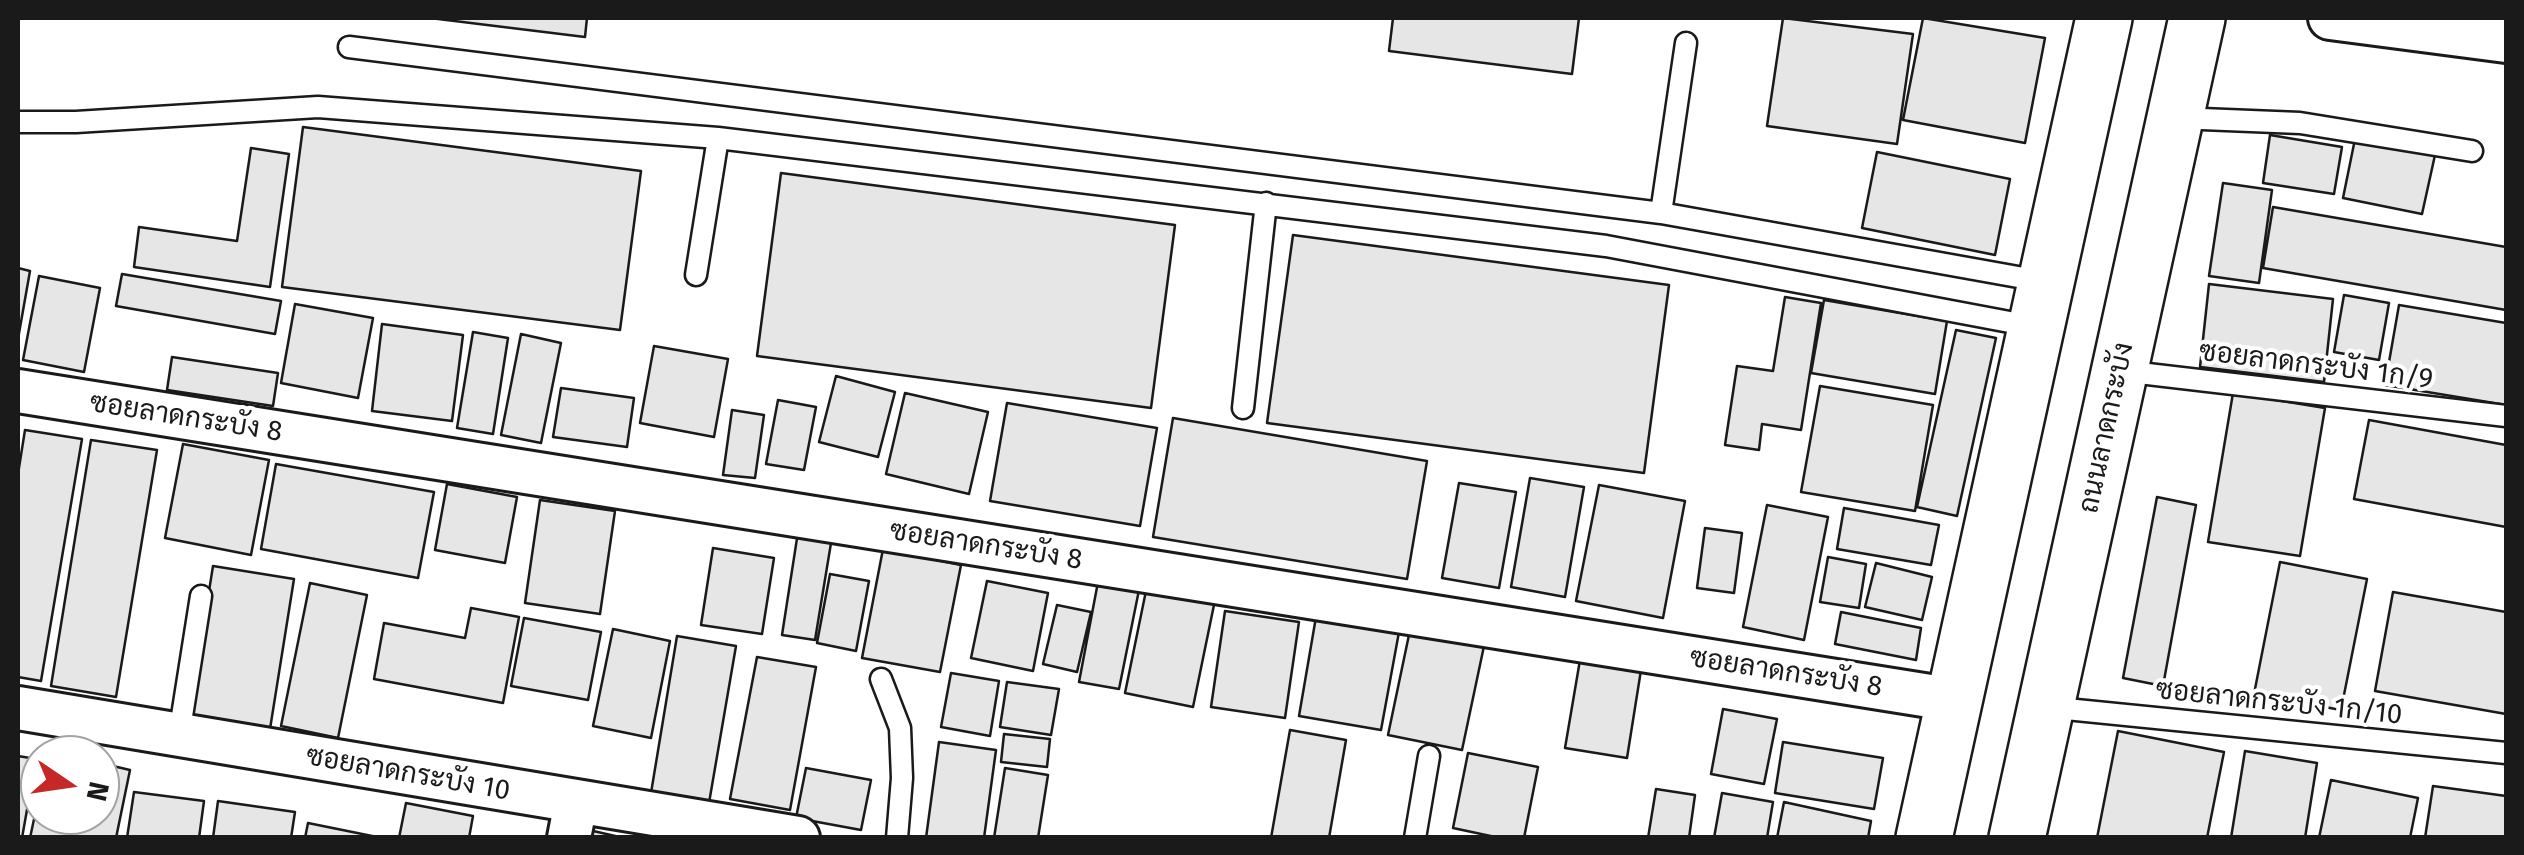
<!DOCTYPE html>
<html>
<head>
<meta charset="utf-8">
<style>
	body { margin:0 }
	#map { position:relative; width:2524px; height:855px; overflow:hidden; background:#fff; font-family:"Fira Sans",sans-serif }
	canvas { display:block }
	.frame { position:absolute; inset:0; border:20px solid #1a1a1a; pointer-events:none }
	.north { position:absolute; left:20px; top:735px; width:100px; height:100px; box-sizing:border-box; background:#fff; border:2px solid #a3a3a3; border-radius:50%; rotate:103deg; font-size:28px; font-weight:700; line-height:40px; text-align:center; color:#1a1a1a }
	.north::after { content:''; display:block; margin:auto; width:35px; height:45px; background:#c62828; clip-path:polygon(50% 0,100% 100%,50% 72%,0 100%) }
</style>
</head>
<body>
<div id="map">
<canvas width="2524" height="855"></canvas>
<div class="frame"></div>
<div class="north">N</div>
</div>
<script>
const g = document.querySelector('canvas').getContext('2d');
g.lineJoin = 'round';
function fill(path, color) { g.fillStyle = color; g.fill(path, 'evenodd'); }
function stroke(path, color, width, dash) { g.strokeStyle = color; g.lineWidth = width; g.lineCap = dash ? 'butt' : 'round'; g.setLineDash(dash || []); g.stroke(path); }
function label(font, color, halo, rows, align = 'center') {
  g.font = font + ' "Fira Sans",Sarabun,sans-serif'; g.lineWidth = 8; g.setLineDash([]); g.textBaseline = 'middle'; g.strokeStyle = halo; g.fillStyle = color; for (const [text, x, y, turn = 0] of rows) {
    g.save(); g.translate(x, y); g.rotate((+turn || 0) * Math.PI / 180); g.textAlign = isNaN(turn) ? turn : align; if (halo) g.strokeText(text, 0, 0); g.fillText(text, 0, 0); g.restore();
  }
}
const building = new Path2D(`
	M430,18H587L585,37Z
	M1393,18H1579L1572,74L1389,51Z
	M1783,18L1913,34L1897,144L1767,126Z
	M1923,18L2045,38L2025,143L1903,120Z
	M303,127L641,171L620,330L282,287Z
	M2270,135L2342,147L2334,194L2263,183Z
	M2355,139L2435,155L2422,214L2343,198Z
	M251,148L289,154L270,287L134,267L139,227L237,241Z
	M1877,152L2010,179L1995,255L1862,228Z
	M781,173L1175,225L1151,408L757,356Z
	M2223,183L2272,190L2259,283L2209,276Z
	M2273,207L2506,247V310L2263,268Z
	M1293,235L1669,285L1644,473L1267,423Z
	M18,268L30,271L18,339Z
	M122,274L281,301L275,334L116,306Z
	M39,276L100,288L84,372L23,360Z
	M2209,284L2333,299L2324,382L2200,367Z
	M2344,295L2389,303L2379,360L2334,352Z
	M1785,297L1821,303L1801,430L1762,424L1759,450L1725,445L1737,366L1773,371Z
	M1824,300L1947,321L1935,394L1811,373Z
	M295,304L373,318L358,398L281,383Z
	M2399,305L2506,323V405L2385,385Z
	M382,324L463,335L452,421L372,411Z
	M1956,330L1996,338L1957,516L1917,507Z
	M473,332L508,338L493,434L457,428Z
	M521,334L561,343L541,443L501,435Z
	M654,346L728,359L714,437L640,423Z
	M172,357L278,373L273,406L167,390Z
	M836,376L895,392L878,457L819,442Z
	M1820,386L1933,405L1915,511L1801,492Z
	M561,388L634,398L627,447L553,437Z
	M905,393L988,412L969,494L886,474Z
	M2233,393L2325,408L2300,556L2208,542Z
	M778,400L816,407L804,470L766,464Z
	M1007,403L1157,428L1140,526L990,501Z
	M732,410L764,415L755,478L723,475Z
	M1173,418L1427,461L1407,579L1153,537Z
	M2369,420L2506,445V527L2354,499Z
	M25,430L82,439L41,681L18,677V474Z
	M91,440L157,450L116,697L51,686Z
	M183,444L269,460L251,555L165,538Z
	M276,464L434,492L418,578L261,549Z
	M1530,478L1584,487L1565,597L1511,587Z
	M1459,483L1516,492L1499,588L1442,578Z
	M447,484L517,497L505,563L435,550Z
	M1599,485L1685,501L1663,618L1576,601Z
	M2157,497L2196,505L2163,686L2123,678Z
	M540,500L615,511L600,614L525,603Z
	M1767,505L1828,517L1804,640L1743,627Z
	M1844,508L1939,525L1931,565L1837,549Z
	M1705,528L1742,533L1734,593L1697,588Z
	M798,532L832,537L815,640L782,635Z
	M713,548L774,558L762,634L701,625Z
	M883,549L961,565L940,672L862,658Z
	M1828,557L1866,564L1859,608L1820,602Z
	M2280,562L2367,579L2341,710L2254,694Z
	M1876,563L1932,577L1922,620L1865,607Z
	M213,566L294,579L270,729L189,717Z
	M830,574L869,581L856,651L817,643Z
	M987,581L1048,593L1033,671L971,658Z
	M1098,582L1139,590L1119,689L1079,682Z
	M310,583L367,595L338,738L281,726Z
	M1147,586L1215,600L1193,707L1125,693Z
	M2393,592L2506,612V714L2375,691Z
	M1057,605L1091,612L1077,672L1043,664Z
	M471,608L519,617L503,703L374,679L384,623L465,638Z
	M1225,611L1299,622L1285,718L1211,707Z
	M1841,612L1921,628L1916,660L1835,644Z
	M1316,617L1399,632L1381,730L1299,716Z
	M524,618L601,632L588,700L511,686Z
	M613,629L670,641L651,738L593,726Z
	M1410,630L1484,646L1462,750L1388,735Z
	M677,636L736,646L709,803L651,793Z
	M757,657L816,667L790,810L730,799Z
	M1580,660L1641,670L1627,758L1565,748Z
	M951,673L999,681L990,736L941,727Z
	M1007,682L1059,689L1051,735L1000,727Z
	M1723,709L1777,719L1764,784L1711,774Z
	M1290,730L1346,740L1329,838H1271Z
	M2118,731L2224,752L2207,838H2097Z
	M1004,734L1050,739L1047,767L1001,762Z
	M939,742L996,750L984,838H926Z
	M1783,742L1883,758L1874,809L1775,793Z
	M2245,751L2317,763L2305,838H2231Z
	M1468,753L1538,767L1524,838H1500L1453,828Z
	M18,756L36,759L22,838H18Z
	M100,763L130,770L116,838H30L40,791V815H100Z
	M806,768L871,780L861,830L796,818Z
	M1005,768L1048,775L1038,838H994Z
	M2331,780L2418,798L2410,838H2319Z
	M2433,786L2506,796V838H2425Z
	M1656,789L1695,795L1689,838H1648Z
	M134,792L204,801L199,838H127Z
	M1722,793L1773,802L1767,838H1714Z
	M218,801L295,812L291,838H213Z
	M1784,802L1871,821L1868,838H1777Z
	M406,803L473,816L469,838H399Z
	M308,823L377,837V838H305Z
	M580,828L624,838H578Z`);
const service = new Path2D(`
	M349,47L1661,213L2046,282
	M2177,118L2300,123L2472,151
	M18,122H76L318,107L718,138L1606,246L2036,327
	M1661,213L1686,43
	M696,275L718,138
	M2122,371L2506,416
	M1243,408L1266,203
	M881,679L900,728L902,778L897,838
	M2046,707L2506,753
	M179,735L201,596
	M1415,838L1429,756`);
const minor = new Path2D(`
	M2330,18L2506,41
	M18,391L1955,700
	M18,708L798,838
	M569,838L576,802`);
const primary = new Path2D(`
	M1924,838L2104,18
	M2017,838L2197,18`);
const streetNames = [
	["ซอยลาดกระบัง 1ก/9",2316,366,7],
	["ซอยลาดกระบัง 8",186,418,9],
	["ถนนลาดกระบัง",2107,428,-78],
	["ซอยลาดกระบัง 8",986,546,9],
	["ซอยลาดกระบัง 8",1786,673,9],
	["ซอยลาดกระบัง 1ก/10",2279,703,6],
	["ซอยลาดกระบัง 10",408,774,10]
];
fill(building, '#e6e6e6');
stroke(building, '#1a1a1a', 2.5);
stroke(service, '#1a1a1a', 25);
stroke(minor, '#1a1a1a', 48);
stroke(primary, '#1a1a1a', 60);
stroke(service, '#fff', 20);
stroke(minor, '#fff', 42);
stroke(primary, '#fff', 55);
label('28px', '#1a1a1a', '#fff', streetNames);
</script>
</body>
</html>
